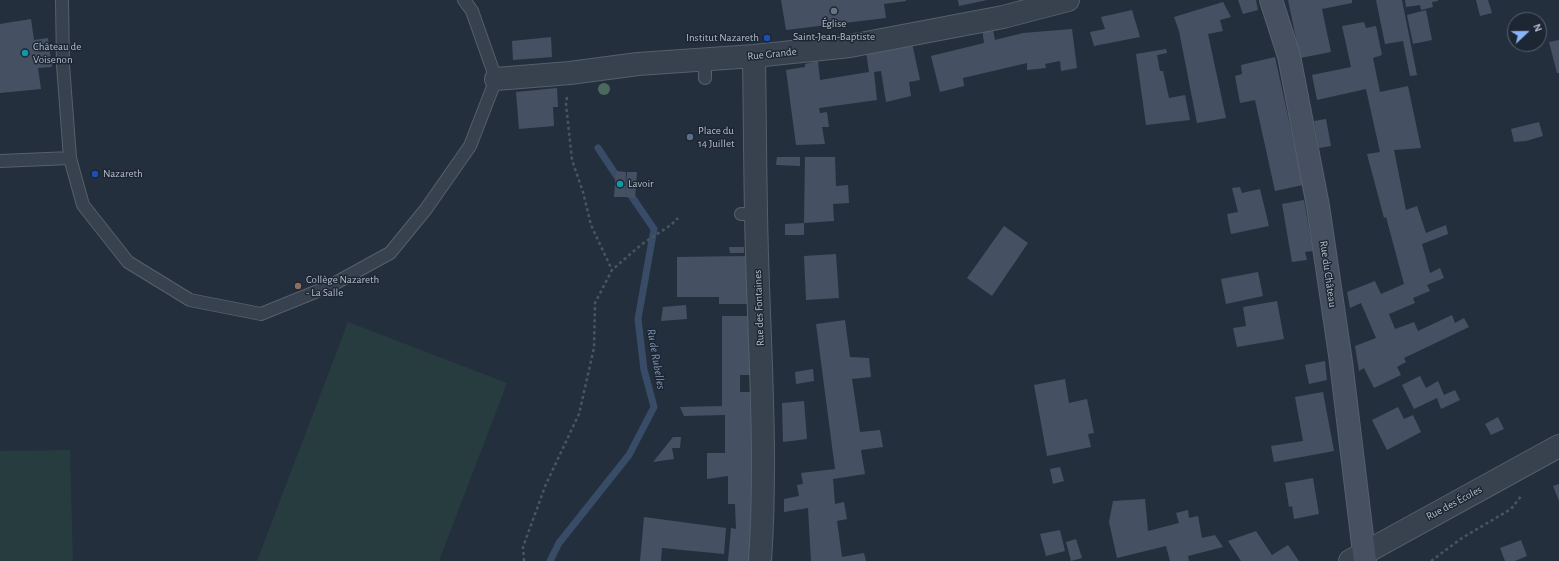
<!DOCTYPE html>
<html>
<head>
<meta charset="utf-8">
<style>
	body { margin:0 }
	#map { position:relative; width:1559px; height:561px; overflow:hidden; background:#242f3e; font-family:"Alegreya Sans",sans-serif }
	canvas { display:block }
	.north { position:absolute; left:1507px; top:12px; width:40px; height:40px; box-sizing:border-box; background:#1d2633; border:1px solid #59626f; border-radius:50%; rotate:68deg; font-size:11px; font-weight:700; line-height:16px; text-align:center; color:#b4bcc9 }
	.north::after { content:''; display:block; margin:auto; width:14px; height:18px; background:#8ab4f8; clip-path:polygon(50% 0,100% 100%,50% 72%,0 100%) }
</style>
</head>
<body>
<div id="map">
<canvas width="1559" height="561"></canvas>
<div class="north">N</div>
</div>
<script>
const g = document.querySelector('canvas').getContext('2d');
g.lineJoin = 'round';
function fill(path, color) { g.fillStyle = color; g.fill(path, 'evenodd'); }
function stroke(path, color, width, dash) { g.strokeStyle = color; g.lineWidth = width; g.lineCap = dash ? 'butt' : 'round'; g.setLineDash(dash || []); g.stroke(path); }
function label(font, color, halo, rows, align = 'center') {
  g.font = font + ' "Alegreya Sans",sans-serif'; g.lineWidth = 3; g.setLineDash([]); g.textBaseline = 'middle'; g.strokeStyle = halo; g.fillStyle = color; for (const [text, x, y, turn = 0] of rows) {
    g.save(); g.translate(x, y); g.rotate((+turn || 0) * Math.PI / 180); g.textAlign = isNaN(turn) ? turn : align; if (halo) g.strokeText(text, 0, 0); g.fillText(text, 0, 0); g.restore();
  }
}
const green = new Path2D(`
	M348,322L507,383L439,561H257Z
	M70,450L73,561H0V451Z`);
const stream = new Path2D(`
	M598,148L620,181
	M550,561L559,543L629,455L654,407L644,370L638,319L654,229L628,191`);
const building = new Path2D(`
	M781,0H906V1L884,4L886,18L786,30Z
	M958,0H987L959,6Z
	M1238,0H1256L1258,10L1243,14Z
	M1288,0H1352V3L1322,9L1331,52L1300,58Z
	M1376,0H1402L1417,75L1410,76L1403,41L1385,44Z
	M1405,0H1438V1L1432,2L1433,7L1421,10L1420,5L1406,7Z
	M1476,0H1488L1492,13L1480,16Z
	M1223,2L1231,17L1220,20L1223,31L1208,34L1226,118L1197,123L1179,31L1174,17Z
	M1132,10L1140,37L1094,46L1090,32L1105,29L1101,17Z
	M1426,10L1432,40L1413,44L1407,15Z
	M31,19L34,40L48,38L52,67L38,68L41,89L0,93V24Z
	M1364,22L1366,28L1376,26L1382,55L1373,58L1380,92L1408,86L1421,148L1394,150L1406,210L1417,206L1426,233L1446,225L1448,234L1422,244L1430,273L1440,268L1444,278L1427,285L1430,291L1413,298L1415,303L1389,314L1395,329L1414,322L1418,331L1452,315L1455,323L1464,318L1469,327L1404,358L1406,362L1397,367L1401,375L1374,388L1364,368L1359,371L1355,346L1376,338L1361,303L1350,308L1347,292L1375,281L1381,294L1404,284L1386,217L1384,218L1367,154L1380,152L1366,89L1317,100L1312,75L1351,67L1342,26Z
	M992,25L995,40L1023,33L1072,29L1077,68L1061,71L1060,61L1045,64L1046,68L1027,70V63L963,78L964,86L940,92L931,56L984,43L982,28Z
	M551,37L552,57L513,60L512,41Z
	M1559,40V73H1557L1549,42Z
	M912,43L920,80L909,82L911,96L886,102L881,71L874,72L877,100L819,108L820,113L827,112L829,127H822L825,144L796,145L786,70L805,67V64L818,61L820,80L869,72L866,52Z
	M1166,49L1167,53L1157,55L1160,71H1163L1169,98L1185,95L1190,120L1146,125L1136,54Z
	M1275,57L1303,185L1275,191L1255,100L1240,103L1235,76L1242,74L1241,65Z
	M557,88L558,107H553L554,126L519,129L516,92Z
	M1326,119L1331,146L1319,148L1314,121Z
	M1539,122L1543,136L1526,141L1514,142L1511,129Z
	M777,157H800V166L776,165Z
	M805,157H835L836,186L848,185L849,203L833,204L834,221L804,223Z
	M616,171L626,172L625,197H614Z
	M627,172H637L635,198L625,197Z
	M1240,187L1242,193L1260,189L1269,226L1231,234L1227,214L1238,212L1232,188Z
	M1304,200L1313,251L1305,252L1307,260L1292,262L1282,204Z
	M804,223V235H785V224Z
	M1004,226L1028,243L992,296L967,278Z
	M729,247H744V253H730Z
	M836,254L839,298L806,300L804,256Z
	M747,256V304H719V297H677V257Z
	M1258,272L1263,296L1226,304L1221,279Z
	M1277,301L1284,339L1237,347L1233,328L1246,326L1243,307Z
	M686,305L687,319L661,321L663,307Z
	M722,316H752L754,375H740V392H754V561H728L731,528L736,529L735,504H728V476L707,479V453H725V415L684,416L680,407L722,406Z
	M845,320L850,357L869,358L871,377L852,379L860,432L880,430L883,447L861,450L865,474L833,479L835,504L844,502L847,519L837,521L842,557L864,553L866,561H811L808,508L784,512V499L799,496L797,485L803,484L801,473L835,469L816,324Z
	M1325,361L1327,380L1309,384L1305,365Z
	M813,369L814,381L796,384L795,372Z
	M1420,376L1426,388L1438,381L1444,395L1455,390L1460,400L1441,409L1437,398L1414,409L1402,385Z
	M1065,379L1069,403L1087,399L1094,433L1088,434L1091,447L1047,456L1034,385Z
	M1323,392L1334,451L1274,462L1271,446L1303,441L1295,397Z
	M804,401L807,439L783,442L782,403Z
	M1398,407L1404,419L1413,415L1421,432L1387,450L1372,420Z
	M1498,417L1504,429L1491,435L1485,424Z
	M673,437H681L680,448H672L674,459L653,462Z
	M1060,467L1064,481L1053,484L1050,469Z
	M1313,478L1319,514L1294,519L1292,506L1289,507L1285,483Z
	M1559,484V501L1553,486Z
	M1145,499L1148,531L1179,523L1176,513L1188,510L1189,518L1198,516L1202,538L1215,535L1223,547L1188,556L1189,561H1170L1166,546L1117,558L1109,522L1113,501Z
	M644,517L726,528L724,554L662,548L661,561H640Z
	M1060,530L1065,551L1046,556L1040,534Z
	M1256,531L1272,555L1288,545L1299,561H1241L1228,541Z
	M1076,539L1082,558L1071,561L1066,542Z
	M1521,540L1527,556L1515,561H1505L1500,548Z`);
const path = new Path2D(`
	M567,97L566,104L572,160L583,192L591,225L612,270
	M524,561L523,547L546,484L579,414L594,348L595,303L612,270L642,244L671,225L678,218
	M1431,561L1462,538L1511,509L1522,495`);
const service = new Path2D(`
	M62,0L63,65L70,158L83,205L128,262L190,300L261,314L330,286L390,253L426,209L470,146L496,79L472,11L464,0
	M705,78V60
	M0,161L70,158
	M741,214H756`);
const minor = new Path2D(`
	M754,56C755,122 755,189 757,255C760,357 767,459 760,561
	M496,79L570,73L638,64L754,56L850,46L1003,17L1068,0`);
const tertiary = new Path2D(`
	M1350,561L1559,446`);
const secondary = new Path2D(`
	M1271,0L1289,56L1318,206L1341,362L1365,561`);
const trees = [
	[604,89]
];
const markers = [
	[834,11,4,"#6b7280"],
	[767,38,4,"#1a4fb4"],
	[25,53,4,"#0f9aa8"],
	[690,137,4,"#5c6f8a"],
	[95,174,4,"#1a4fb4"],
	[620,184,4,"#0f9aa8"],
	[298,286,4,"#8d6e63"]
];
const poiNames = [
	["Église",834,24,"center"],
	["Saint-Jean-Baptiste",834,37,"center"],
	["Institut Nazareth",759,38,"right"],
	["Château de",33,47],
	["Voisenon",33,60],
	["Place du",698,131],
	["14 Juillet",698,144],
	["Nazareth",103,174],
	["Lavoir",628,184],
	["Collège Nazareth",306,280],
	["- La Salle",306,293]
];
const streetNames = [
	["Rue Grande",772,54,-6],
	["Rue du Château",1328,274,82],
	["Rue des Fontaines",759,308,-92],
	["Rue des Écoles",1454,503,-28]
];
const waterNames = [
	["Ru de Rubelles",656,359,80]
];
fill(green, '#263c3f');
stroke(stream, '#394c67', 7);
fill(building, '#455162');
stroke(service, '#565f6c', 14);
stroke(minor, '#565f6c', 24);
stroke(tertiary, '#565f6c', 24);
stroke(secondary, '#565f6c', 24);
stroke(path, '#44595c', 2.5, [3, 3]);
stroke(service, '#38414e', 12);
stroke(minor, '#38414e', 22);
stroke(tertiary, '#38414e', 22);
stroke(secondary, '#465061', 22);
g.fillStyle = '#4b6a5d';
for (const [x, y] of trees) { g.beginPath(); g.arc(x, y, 6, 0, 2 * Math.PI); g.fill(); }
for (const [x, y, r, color] of markers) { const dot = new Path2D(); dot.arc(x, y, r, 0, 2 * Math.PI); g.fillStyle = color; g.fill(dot); stroke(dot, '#1d2633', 1.5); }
label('11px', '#b4bcc9', '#1d2633', poiNames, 'left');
label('11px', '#b4bcc9', '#1d2633', streetNames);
label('italic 12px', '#7c92b1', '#1d2633', waterNames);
</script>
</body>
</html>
